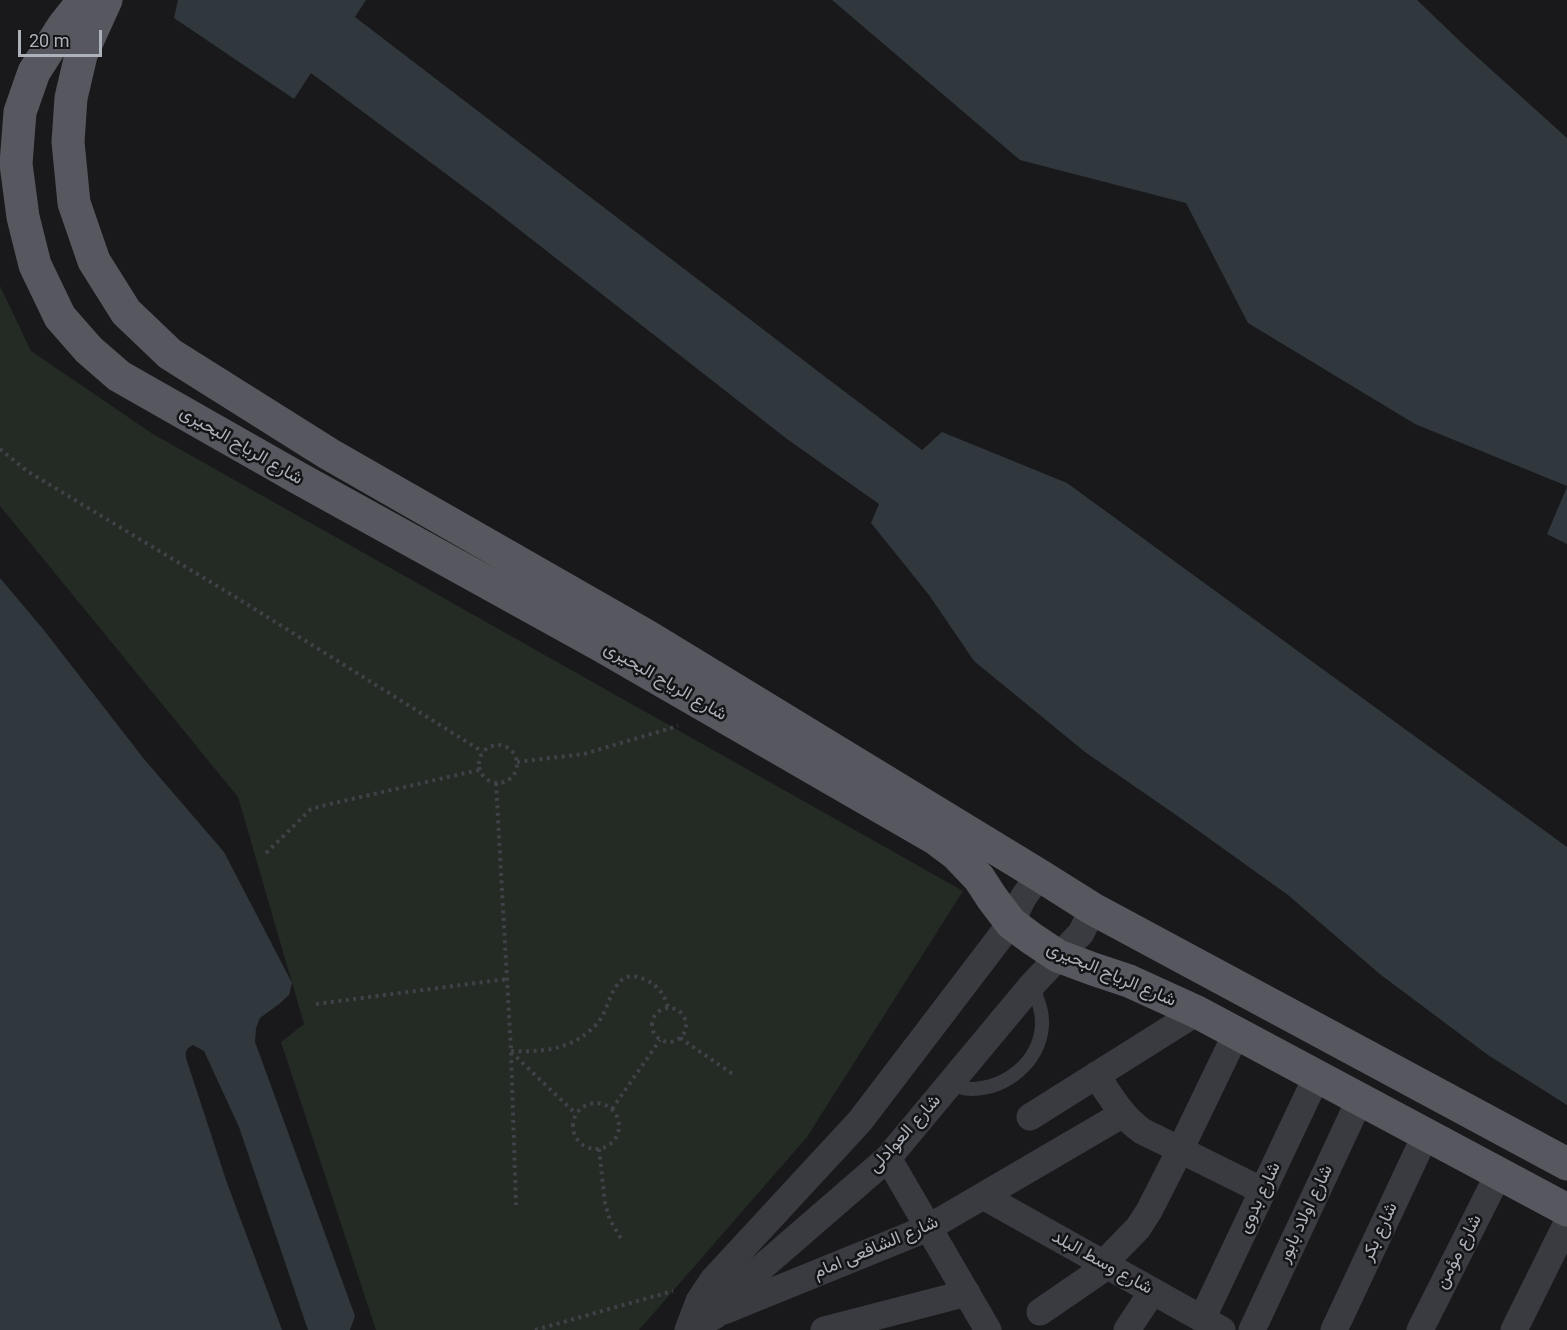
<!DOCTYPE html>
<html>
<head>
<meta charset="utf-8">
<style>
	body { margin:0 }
	#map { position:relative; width:1567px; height:1330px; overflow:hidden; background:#19191b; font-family:Roboto,sans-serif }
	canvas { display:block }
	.scale { position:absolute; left:18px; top:30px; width:84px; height:27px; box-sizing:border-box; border:3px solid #acb1ba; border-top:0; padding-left:8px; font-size:18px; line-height:21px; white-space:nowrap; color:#acb1ba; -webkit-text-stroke:4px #141416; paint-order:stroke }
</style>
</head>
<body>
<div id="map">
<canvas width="1567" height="1330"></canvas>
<div class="scale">20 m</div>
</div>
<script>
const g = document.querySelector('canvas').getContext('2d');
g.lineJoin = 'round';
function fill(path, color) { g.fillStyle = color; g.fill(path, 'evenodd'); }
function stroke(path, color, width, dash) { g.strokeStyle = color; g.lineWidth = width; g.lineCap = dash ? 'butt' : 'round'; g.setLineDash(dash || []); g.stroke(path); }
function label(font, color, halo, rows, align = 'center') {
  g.font = font + ' Roboto,Vazirmatn,sans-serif'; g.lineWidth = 5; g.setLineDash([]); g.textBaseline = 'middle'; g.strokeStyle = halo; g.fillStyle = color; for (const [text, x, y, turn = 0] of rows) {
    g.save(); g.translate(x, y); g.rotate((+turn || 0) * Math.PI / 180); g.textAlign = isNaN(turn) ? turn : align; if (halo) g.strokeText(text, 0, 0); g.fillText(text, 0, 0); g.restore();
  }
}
const green = new Path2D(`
	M0,286L31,351L153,434L963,891L807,1137L639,1330H376L281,1042L304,1024L238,797L0,506Z`);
const water = new Path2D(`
	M178,0H366L355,17L828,379L922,450L942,432L1067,483L1567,847V1105L1488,1055L1381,975L1288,895L1189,824L1085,752L974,661L929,595L871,523L879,504L787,439L493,209L311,73L294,99L174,18Z
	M832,0H1417L1466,47L1567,138V486L1415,424L1248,323L1186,203L1020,160Z
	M1567,487V544L1547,534Z
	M0,578L43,629L144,759L224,852L292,983L289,995L279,1004L260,1018L256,1028L255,1042L355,1316L350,1330H308L239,1127L204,1051L193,1045C187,1048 185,1051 186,1058L227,1183L282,1330H0Z`);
const path = new Path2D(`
	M0,449L27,471L237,598L483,752
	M479 764a19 19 0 1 1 38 0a19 19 0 1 1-38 0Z
	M517,762L584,754L678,726
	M496,783L511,1051L516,1205
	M266,853L311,809L330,804L479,770
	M316,1004L507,979
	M652 1025a17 17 0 1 1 34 0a17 17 0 1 1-34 0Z
	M680,1038L734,1075
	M511,1051C536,1052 559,1051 582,1037C587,1033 595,1027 599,1021C612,1004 613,964 646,980C659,986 664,995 668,1007
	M511,1052L576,1114
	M573 1126a23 23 0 1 1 46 0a23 23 0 1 1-46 0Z
	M612,1109L660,1040
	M599,1149L605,1203L610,1220L623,1242
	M535,1330L673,1291`);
const service = new Path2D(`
	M949,1085C956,1086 964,1089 972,1089C1007,1088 1039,1062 1042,1026C1043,1011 1037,998 1032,985`);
const minor = new Path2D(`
	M1096,1075C1110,1095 1122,1117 1142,1131L1263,1191
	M1030,1117L1197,1012
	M888,1158L988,1330
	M983,1196L1222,1330
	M1103,1264L1138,1228L1149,1211L1180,1150L1237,1032
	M724,1311L928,1228L1123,1114
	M1040,1312L1107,1266
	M1202,1319L1317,1076
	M688,1330L699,1301L713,1280L860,1121L1011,923L1023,898L1039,875
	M689,1330L716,1315L761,1268L888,1158L1032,985L1081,933L1093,909
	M824,1330L967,1293
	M1127,1330L1152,1292
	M1252,1330L1360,1099
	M1334,1330L1426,1134
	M1420,1330L1499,1173
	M1514,1330L1567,1223`);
const primary = new Path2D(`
	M84,0L64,25L34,72L20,112L16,164L23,217L35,265L60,317L89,350L119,376L300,479L602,646L936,839L956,854L979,878L992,898L1011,923L1031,938L1058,956L1093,969L1129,981L1197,1012L1567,1210
	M106,0L81,55L71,98L68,142L74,203L94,261L126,312L170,354L329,454L647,636L1039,875L1093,909L1567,1164`);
const streetNames = [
	["شارع الرياح البحيرى",241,446,30],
	["شارع الرياح البحيرى",665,682,30],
	["شارع الرياح البحيرى",1111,975,23],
	["شارع العوادلى",905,1134,-48],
	["شارع بدوى",1260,1198,-65],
	["شارع اولاد بابور",1306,1214,-65],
	["شارع بكر",1380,1232,-65],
	["شارع الشافعى امام",876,1248,-23],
	["شارع مؤمن",1459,1252,-63],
	["شارع وسط البلد",1102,1263,29]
];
fill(green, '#232b24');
fill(water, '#30383e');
stroke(path, '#404247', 4, [3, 4.5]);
stroke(service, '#3a3b40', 14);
stroke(minor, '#3a3b40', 27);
stroke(primary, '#57585f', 33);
label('18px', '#acb1ba', '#141416', streetNames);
</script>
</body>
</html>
